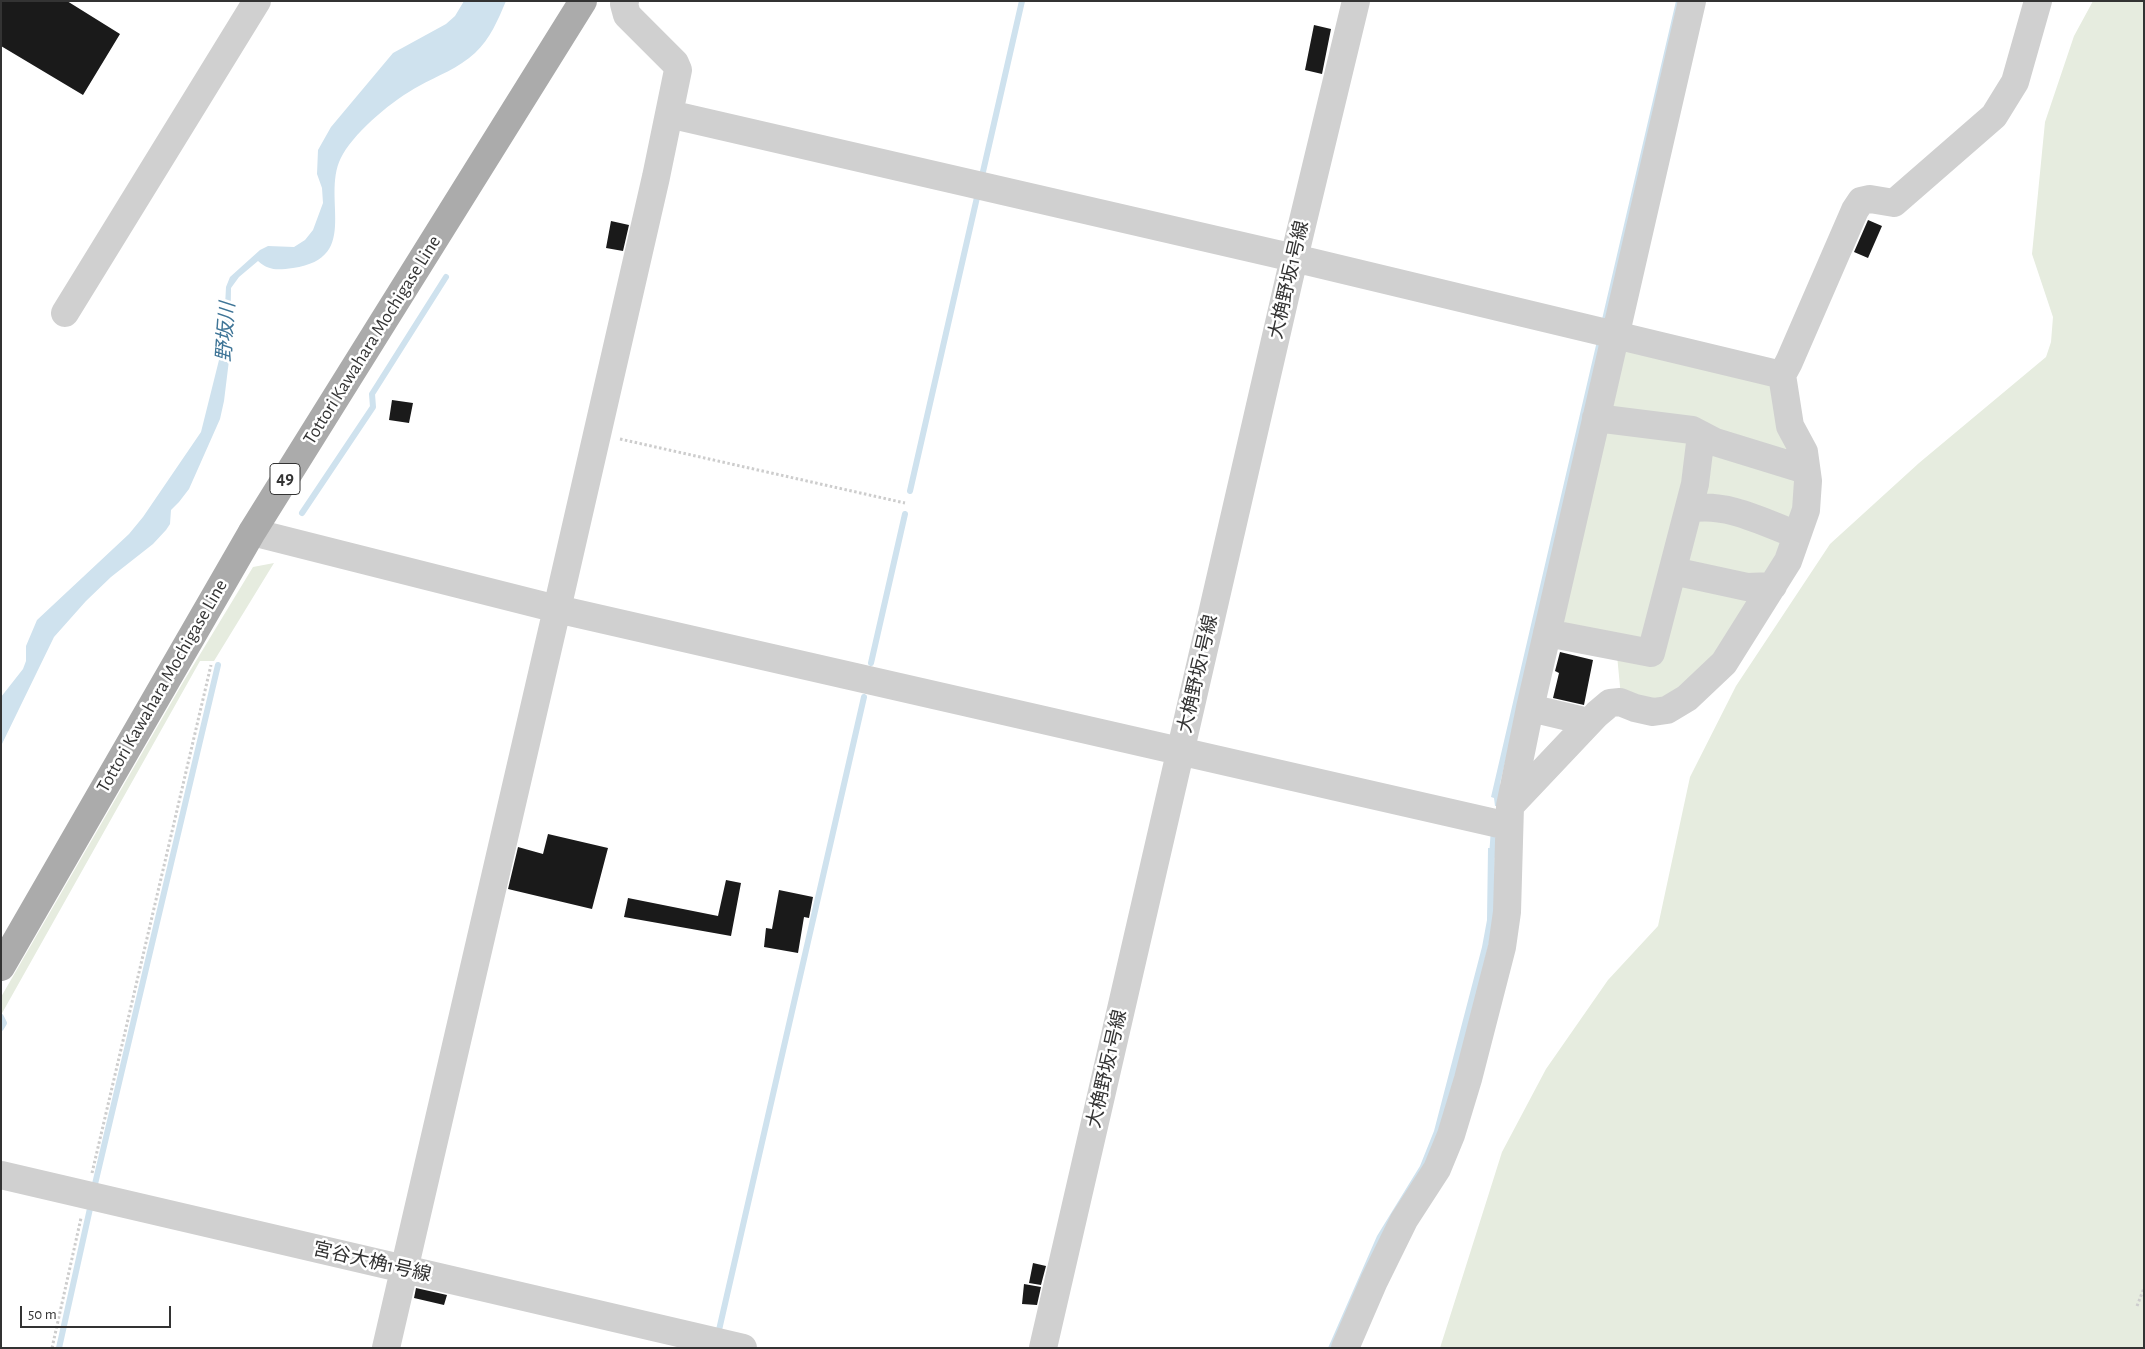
<!DOCTYPE html>
<html>
<head>
<meta charset="utf-8">
<style>
	body { margin:0 }
	#map { position:relative; width:2145px; height:1349px; overflow:hidden; background:#fff; font-family:"Alegreya Sans",sans-serif }
	canvas { display:block }
	.frame { position:absolute; inset:0; border:2px solid #333; pointer-events:none }
	.scale { position:absolute; left:20px; top:1306px; width:151px; height:22px; box-sizing:border-box; border:2px solid #333; border-top:0; padding-left:6px; font-size:15px; line-height:18px; white-space:nowrap; color:#333; -webkit-text-stroke:4px #fff; paint-order:stroke }
</style>
</head>
<body>
<div id="map">
<canvas width="2145" height="1349"></canvas>
<div class="frame"></div>
<div class="scale">50 m</div>
</div>
<script>
const g = document.querySelector('canvas').getContext('2d');
g.lineJoin = 'round';
function fill(path, color) { g.fillStyle = color; g.fill(path, 'evenodd'); }
function stroke(path, color, width, dash) { g.strokeStyle = color; g.lineWidth = width; g.lineCap = dash ? 'butt' : 'round'; g.setLineDash(dash || []); g.stroke(path); }
function label(font, color, halo, rows, align = 'center') {
  g.font = font + ' "Alegreya Sans","Noto Sans JP",sans-serif'; g.lineWidth = 5; g.setLineDash([]); g.textBaseline = 'middle'; g.strokeStyle = halo; g.fillStyle = color; for (const [text, x, y, turn = 0] of rows) {
    g.save(); g.translate(x, y); g.rotate((+turn || 0) * Math.PI / 180); g.textAlign = isNaN(turn) ? turn : align; if (halo) g.strokeText(text, 0, 0); g.fillText(text, 0, 0); g.restore();
  }
}
const green = new Path2D(`
	M2093,1H2144V1348H1440L1502,1152L1546,1069L1608,980L1658,926L1690,777L1736,686L1830,544L1919,463L2046,357L2051,342L2053,317L2032,254L2045,122L2074,36Z
	M1618,346L1769,377L1799,453L1608,410Z
	M1603,431L1692,441L1647,641L1555,625Z
	M1706,453L1801,474L1795,528L1704,503Z
	M1697,515L1792,537L1772,575L1680,568Z
	M274,563L214,661H200L1,1015V997L182,684L253,567Z
	M1677,577L1760,595L1741,627L1665,704L1621,697L1617,655L1646,661Z`);
const water = new Path2D(`
	M464,1H506C498,20 490,39 475,53C459,68 437,76 419,86C393,100 358,129 343,154C318,195 364,258 293,268C278,270 269,271 258,261L239,277L231,288L230,352L224,401L220,419L189,489L179,502L171,510L170,524L166,530L153,544L111,577L86,601L54,637L1,746V697L23,669L26,661V646L37,620L129,534L143,517L201,432L223,344L226,287L230,277L260,250L268,246L294,247L305,240L313,230L323,203L322,188L317,174L318,150L331,127L393,53L446,24L455,16Z
	M1676,1H1682L1500,784L1501,797L1498,806H1495L1494,798L1491,797Z
	M1488,848H1495L1494,923L1442,1132L1335,1348H1328L1377,1236L1420,1166L1434,1131L1482,947L1487,920Z`);
const stream = new Path2D(`
	M982,176L1022,1
	M910,491L978,193
	M302,513L373,407L372,394L446,277
	M871,663L905,514
	M1492,856L1494,829
	M1,1017L4,1023L1,1028
	M95,1184L218,665
	M719,1330L864,697
	M59,1348L91,1204`);
const building = new Path2D(`
	M1,1H67L120,34L83,95L1,46Z
	M1314,25L1331,29L1322,74L1305,70Z
	M1868,220L1882,226L1868,258L1854,252Z
	M611,221L629,225L623,251L606,248Z
	M392,400L413,403L409,423L389,420Z
	M1560,652L1593,660L1584,705L1553,698L1559,673L1555,671Z
	M548,834L608,848L592,909L508,889L518,847L543,854Z
	M726,880L741,883L731,936L624,917L628,898L718,916Z
	M779,890L813,897L809,918L804,917L798,953L764,947L766,928L772,929Z
	M1033,1263L1046,1266L1041,1285L1029,1283Z
	M1024,1284L1041,1287L1037,1305L1022,1304Z
	M416,1288L447,1295L444,1305L414,1298Z`);
const path = new Path2D(`
	M620,439L905,503
	M92,1173L211,665
	M2137,1306L2144,1288
	M52,1348L81,1218`);
const minor = new Path2D(`
	M669,114L1294,258L1782,375
	M65,313L257,1
	M1596,418L1692,430L1715,442L1806,470
	M1689,509C1726,502 1763,522 1797,535
	M252,532L557,609L1508,826
	M1673,571L1747,587L1773,586
	M1547,633L1651,653L1695,484L1701,435
	M1530,708L1589,722
	M1510,806L1597,714L1610,703L1620,702L1635,708L1653,712L1667,710L1687,698L1724,663L1788,561L1806,510L1808,481L1804,452L1790,426L1782,375L1789,362L1855,210L1861,201L1870,199L1894,203L1994,116L2015,82L2038,1
	M1,1175L743,1348
	M386,1348L557,609L656,177L678,70L675,63L627,15L624,4L625,1
	M1043,1348L1294,258L1356,1
	M1345,1348L1374,1281L1404,1220L1437,1169L1451,1135L1468,1079L1502,947L1507,912L1510,806L1530,708L1692,1`);
const major = new Path2D(`
	M1,967L252,532L583,1`);
const shields = [
	[285,479,30]
];
const shieldNames = [
	["49",285,479]
];
const streetNames = [
	["大桷野坂1号線",1289,280,-77],
	["Tottori Kawahara Mochigase Line",372,340,-58],
	["大桷野坂1号線",1198,674,-77],
	["Tottori Kawahara Mochigase Line",162,686,-60],
	["大桷野坂1号線",1107,1069,-77],
	["宮谷大桷1号線",372,1262,13]
];
const waterNames = [
	["野坂川",226,332,-86]
];
fill(green, '#e6ecdf');
fill(water, '#cfe2ee');
stroke(stream, '#cfe2ee', 6);
fill(building, '#1a1a1a');
stroke(path, '#cdcdcd', 3, [2.5, 2.5]);
stroke(minor, '#d0d0d0', 28);
stroke(major, '#ababab', 28);
for (const [x, y, w] of shields) { const box = new Path2D(); box.roundRect(x - w / 2, y - 15.5, w, 31, 4); g.fillStyle = '#fff'; g.fill(box); stroke(box, '#333', 1); }
label('bold 18px', '#333', null, shieldNames);
label('19px', '#333', '#fff', streetNames);
label('italic 20px', '#3f7597', '#fff', waterNames);
</script>
</body>
</html>
